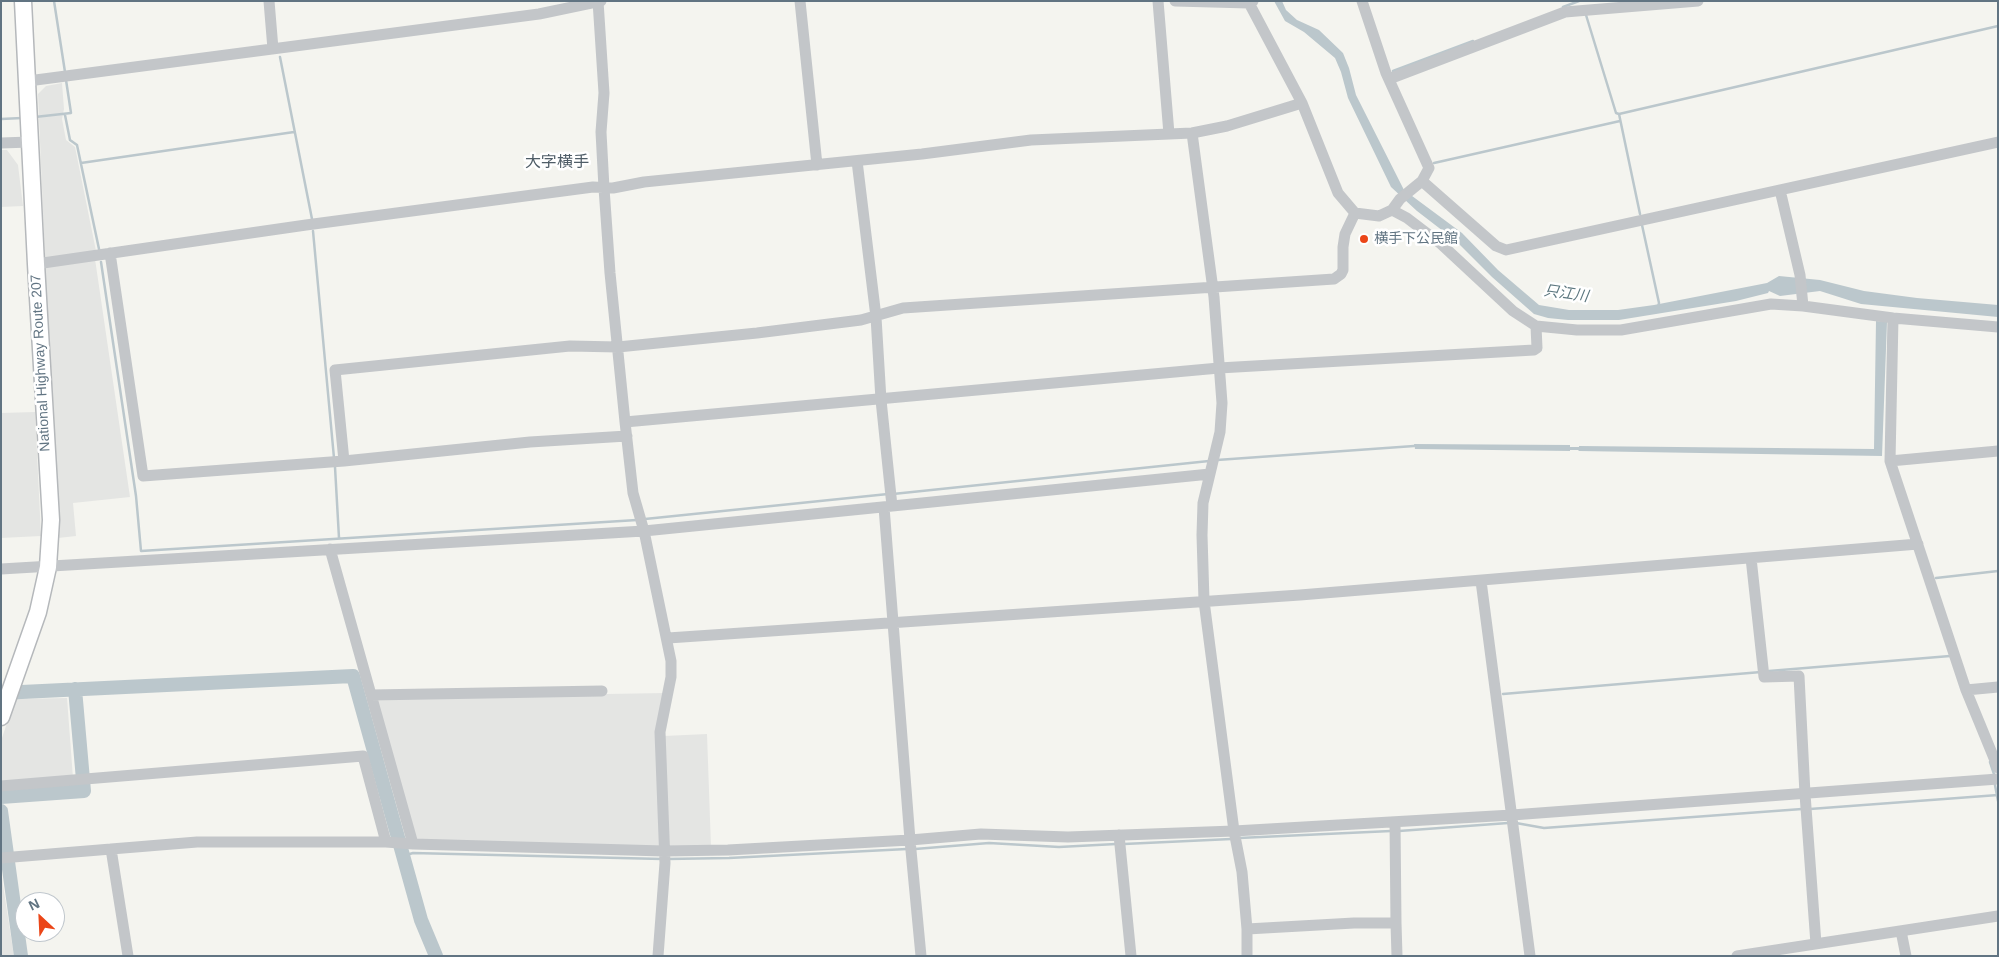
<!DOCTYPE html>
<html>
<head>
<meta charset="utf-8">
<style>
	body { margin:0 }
	#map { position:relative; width:1999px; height:957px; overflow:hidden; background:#f4f4ef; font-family:Arial,sans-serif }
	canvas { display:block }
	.frame { position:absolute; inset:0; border:2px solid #617482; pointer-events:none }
	.north { position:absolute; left:15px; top:892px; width:50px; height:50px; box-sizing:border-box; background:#fff; border:1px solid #c0c7cd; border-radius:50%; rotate:335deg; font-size:14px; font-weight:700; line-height:20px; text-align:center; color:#617482 }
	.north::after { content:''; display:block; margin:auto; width:18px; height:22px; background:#eb4618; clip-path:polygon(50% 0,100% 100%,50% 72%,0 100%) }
</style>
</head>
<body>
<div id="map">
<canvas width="1999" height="957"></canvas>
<div class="frame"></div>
<div class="north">N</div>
</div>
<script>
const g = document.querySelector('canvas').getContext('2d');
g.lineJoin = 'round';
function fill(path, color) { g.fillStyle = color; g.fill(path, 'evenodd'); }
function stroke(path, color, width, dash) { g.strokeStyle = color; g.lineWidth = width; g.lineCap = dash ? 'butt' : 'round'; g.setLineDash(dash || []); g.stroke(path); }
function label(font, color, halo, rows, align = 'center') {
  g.font = font + ' Arial,"Noto Sans JP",sans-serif'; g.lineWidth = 5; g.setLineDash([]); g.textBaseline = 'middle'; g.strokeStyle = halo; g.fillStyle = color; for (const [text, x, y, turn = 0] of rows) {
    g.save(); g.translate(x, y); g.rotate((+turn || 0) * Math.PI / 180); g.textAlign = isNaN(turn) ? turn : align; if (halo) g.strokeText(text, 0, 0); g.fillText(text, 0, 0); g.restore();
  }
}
const built = new Path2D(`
	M62,83L64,109L62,119L66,140L75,147L96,251L45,258L38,94L46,86Z
	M1,150H7L18,165L23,206L1,207Z
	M95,259L130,497L73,503L76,536L58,538L44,266Z
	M35,412L41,536L1,538V413Z
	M665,693L660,847L415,841L374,698Z
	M67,698L73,778L1,782V741L15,699Z
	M707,734L711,847L667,848L664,736Z
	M1,869L3,885L14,956H1Z`);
const water = new Path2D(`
	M1274,1H1282L1286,10L1297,20L1319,30L1343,53L1349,68L1356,95L1404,190L1462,233L1498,270L1539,305L1569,310H1618L1654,305L1767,283L1779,276L1820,280L1864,291L1917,298L1998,305V317L1861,304L1820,291L1780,296L1769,291L1768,293L1736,301L1619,320H1568L1548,318L1534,314L1492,277L1456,241L1417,211L1391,187L1348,98L1341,72L1335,58L1304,32L1285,21Z
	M1876,321L1887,322L1882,456L1579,451L1578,450H1570V451L1415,449L1414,444L1570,445V447H1579V446L1874,449Z`);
const stream = new Path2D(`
	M54,1L65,72
	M1563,7L1579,1
	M1586,15L1616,113L1619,114L1998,26
	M280,57L312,219
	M1393,71L1473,41
	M1619,114L1640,214
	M65,115L70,140L77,145L99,249
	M35,117L71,113L66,80
	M1,119L22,118
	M81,163L294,132
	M1434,163L1620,121
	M1642,225L1659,303L1658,307
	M313,231L334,458
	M101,262L136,496L141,551L637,520
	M1217,460L1414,446
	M335,467L339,538
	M893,494L1209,461
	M645,519L888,494
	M1936,578L1998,571
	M1769,671L1950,656
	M1503,694L1761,672
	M1990,762L1994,774
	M1995,785L1998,801
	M1810,809L1998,795
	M1516,823L1544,828L1802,809
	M1399,831L1508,823
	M1239,838L1391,831
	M1124,844L1231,839
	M915,849L989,843L1059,847L1116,844
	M403,856L413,853L662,859
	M667,859L729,858L907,849`);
const river = new Path2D(`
	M1,693L353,676L421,920L436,956
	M1,797L84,791L75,689
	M1,811L21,956`);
const minor = new Path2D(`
	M269,1L273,49
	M598,1L604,93L601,132L604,188L610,273L625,422L633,493L644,531L671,661V677L660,732L665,863L658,956
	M800,1L817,165
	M1158,1L1169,134
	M1175,1L1249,3L1253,1
	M1249,3L1302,103L1338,193L1355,213L1379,216L1392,210L1400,199L1422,181L1429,168L1386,73L1362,1
	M1389,79L1565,12L1698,1
	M28,81L539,14L601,1
	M1192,133L1214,297L1222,403L1220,432L1203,503L1202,535L1204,601L1234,831L1242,872L1247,929V956
	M1,143L30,142
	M857,161L876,317L881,400L892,506
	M1422,181L1496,246L1506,250L1998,142
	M1780,190L1800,275L1803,306L1893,318L1998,327
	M1392,210L1407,218L1441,244L1513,311L1536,326L1577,330H1621L1771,304L1803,306
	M110,253L143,476L344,461L530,442L627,436
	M36,264L306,225L593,187L613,188L644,182L922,154L1031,140L1192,133L1227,126L1302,103
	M1893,318L1890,461L1966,690L1998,768
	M625,422L1219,368L1534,350L1537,348L1536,326
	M344,461L335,370L570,346L618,347L757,333L861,320L903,308L1334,279L1341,274L1343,270V247L1345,234L1355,213
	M1890,461L1998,451
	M884,507L910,840L921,956
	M330,549L413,844
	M1751,558L1764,677L1799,676L1805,794L1816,944
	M1,569L644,531L1210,474
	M1481,581L1530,956
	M668,638L1300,595L1918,544
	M1966,690L1998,687
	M371,695L602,691
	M1,786L363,756L386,842
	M1395,822L1396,923
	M1119,835L1131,956
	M111,849L128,956
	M1,858L197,842H386L413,844L664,851L728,850L910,840L981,834L1068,837L1234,831L1512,815L1998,779
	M1247,929L1354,923H1396L1397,956
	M1901,931L1906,956
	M1737,956L1998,916`);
const highway = new Path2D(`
	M1,717L38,612L48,567L51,520L36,264L23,1`);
const markers = [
	[1364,239,5,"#eb4618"]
];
const poiNames = [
	["横手下公民館",1374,239]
];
const streetNames = [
	["National Highway Route 207",41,363,-93]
];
const waterNames = [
	["只江川",1566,294,8]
];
const quarterNames = [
	["大字横手",557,163]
];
fill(built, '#e4e5e3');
fill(water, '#bbc7cc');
stroke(stream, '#bbc7cc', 2.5);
stroke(river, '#bbc7cc', 14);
stroke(highway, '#b5b8bb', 19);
stroke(minor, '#c3c6c9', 11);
stroke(highway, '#fff', 16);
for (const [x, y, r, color] of markers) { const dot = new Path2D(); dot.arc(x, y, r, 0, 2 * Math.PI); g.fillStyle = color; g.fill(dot); stroke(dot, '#fff', 2); }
label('14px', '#617482', '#fff', poiNames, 'left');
label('14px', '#617482', '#fff', streetNames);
label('italic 15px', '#5c777f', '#fff', waterNames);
label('16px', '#4f5d67', '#fff', quarterNames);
</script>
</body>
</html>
